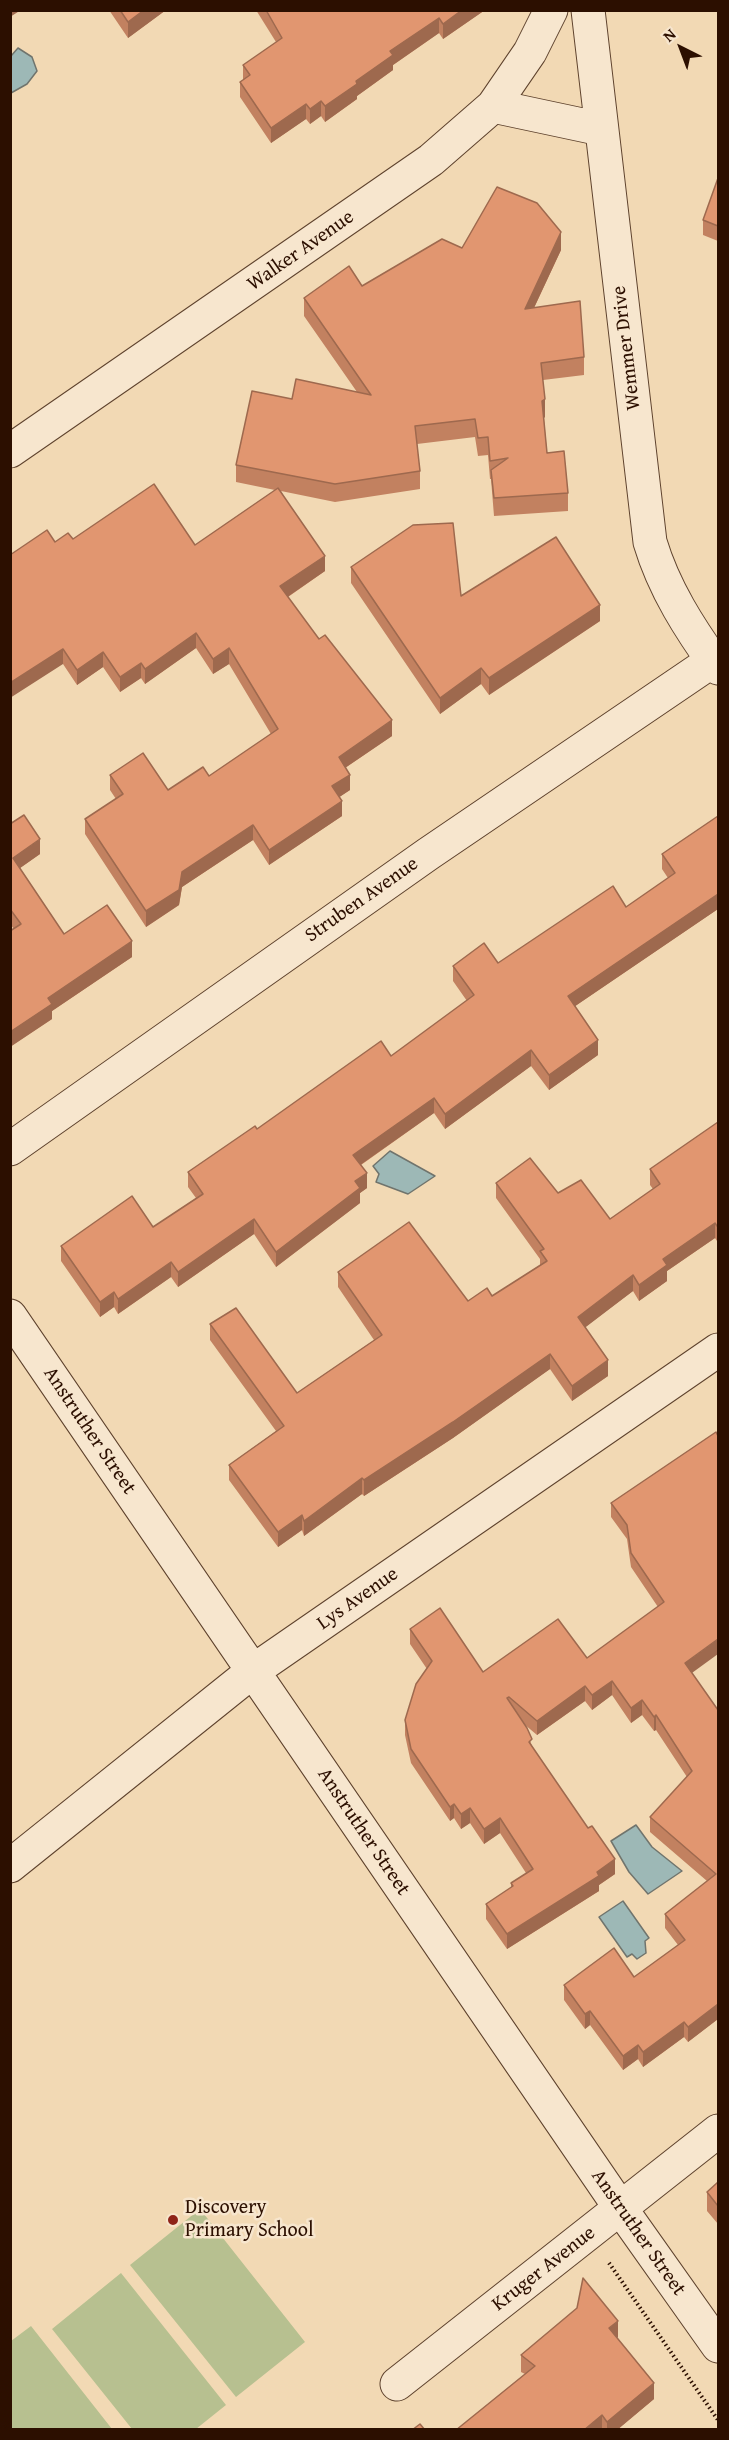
<!DOCTYPE html>
<html>
<head>
<meta charset="utf-8">
<style>
	body { margin:0 }
	#map { position:relative; width:729px; height:2440px; overflow:hidden; background:#f2d9b4; font-family:"Gentium Book Plus",serif }
	canvas { display:block }
	.frame { position:absolute; inset:0; border:12px solid #2c0f00; pointer-events:none }
	.north { position:absolute; left:651px; top:18px; width:60px; height:60px; -webkit-text-stroke:4px #f7e6ce; paint-order:stroke; rotate:318deg; font-size:16px; font-weight:700; line-height:24px; text-align:center; color:#2c0f00 }
	.north::after { content:''; display:block; margin:auto; width:21px; height:27px; background:#2c0f00; clip-path:polygon(50% 0,100% 100%,50% 72%,0 100%) }
</style>
</head>
<body>
<div id="map">
<canvas width="729" height="2440"></canvas>
<div class="frame"></div>
<div class="north">N</div>
</div>
<script>
const g = document.querySelector('canvas').getContext('2d');
g.lineJoin = 'round';
function fill(path, color) { g.fillStyle = color; g.fill(path, 'evenodd'); }
function stroke(path, color, width, dash) { g.strokeStyle = color; g.lineWidth = width; g.lineCap = dash ? 'butt' : 'round'; g.setLineDash(dash || []); g.stroke(path); }
function label(font, color, halo, rows, align = 'center') {
  g.font = font + ' "Gentium Book Plus",serif'; g.lineWidth = 5; g.setLineDash([]); g.textBaseline = 'middle'; g.strokeStyle = halo; g.fillStyle = color; for (const [text, x, y, turn = 0] of rows) {
    g.save(); g.translate(x, y); g.rotate((+turn || 0) * Math.PI / 180); g.textAlign = isNaN(turn) ? turn : align; if (halo) g.strokeText(text, 0, 0); g.fillText(text, 0, 0); g.restore();
  }
}
const green = new Path2D(`
	M200,2209L305,2342L236,2397L130,2265Z
	M121,2273L226,2405L196,2429H132L52,2329Z
	M31,2326L112,2429H11V2341Z`);
const water = new Path2D(`
	M18,48L32,57L37,71L27,84L11,93V56Z
	M390,1151L435,1176L408,1194L376,1182L379,1174L373,1166Z
	M636,1825L652,1847L682,1871L648,1894L629,1872L611,1841Z
	M623,1901L649,1938L645,1941L646,1953L637,1959L632,1954L627,1957L599,1917Z`);
const path = new Path2D(`
	M609,2263L718,2420`);
const minor = new Path2D(`
	M588,10L650,542C664,589 690,629 718,668
	M493,106L601,129
	M10,451L431,160L493,106L530,52L551,10
	M10,1149L428,854L718,657
	M10,1316L621,2209L718,2346
	M10,1866L253,1671L718,1350
	M397,2384L718,2131`);
const wall = new Path2D(`
	M109,10H166L128,38Z
	M256,10H485L443,39L439,33L393,65V70L357,96V99L325,122L321,116L310,124L306,119L271,143L240,97V82L243,80V65L276,42Z
	M718,178V241L703,235V220Z
	M462,248L561,250L534,308L584,357V375L543,380L545,417L544,418L547,453L568,493V511L494,516L491,479H490L488,455L478,456L475,437L417,444L420,471V489L335,502L281,491L325,571L288,597L319,639L392,736L345,768L350,790L339,797L342,816L269,865L253,840L182,887L179,905L146,927L85,834V819L116,799L110,790V775L168,790L209,776L271,734L229,664L213,674L196,648L145,684L141,678L120,692L103,667L77,685L63,664L55,542L73,539L195,545L275,490L236,482V465L292,399L357,392L304,316V298L362,286Z
	M351,567L461,596L600,621L489,695L481,684L440,714L351,583Z
	M718,816V909L575,1006L598,1055L549,1090L531,1066L445,1129L434,1113L361,1165L367,1188L360,1193V1203L276,1267L254,1234L178,1287L171,1277L118,1314L114,1307L100,1317L61,1261V1246L153,1227L196,1198L188,1187V1172L257,1129L391,1056L467,1001L453,981V966L498,963L626,907L668,878L662,869V854Z
	M10,824L40,854L20,868L64,934L132,957L52,1011V1019L10,1047V931L14,929L10,924Z
	M718,1122L717,1241L715,1238L667,1271V1281L639,1301L633,1291L585,1327L608,1376L572,1401L550,1369L453,1438L364,1496L362,1494L304,1536L302,1530L278,1547L229,1480V1465L276,1431L210,1340V1324L297,1393L374,1340L338,1287V1272L468,1301L492,1296L540,1265V1259L496,1198V1183L558,1193L610,1219L653,1189L650,1185V1169Z
	M716,1432L692,1673L718,1710V2019L688,2042L684,2037L643,2067L638,2059L623,2070L590,2025L585,2029L564,2000V1985L634,1977L678,1945L665,1928V1914L707,1881L650,1832V1817L687,1777L656,1730L654,1731L642,1715L631,1723L612,1695L592,1710L585,1701L537,1735L524,1724L532,1746L615,1874L599,1885V1891L507,1949L486,1919V1904L511,1888V1883L526,1873L500,1833L484,1844L470,1823L461,1829L454,1818L450,1821L411,1763L405,1735V1720L427,1669L410,1644V1629L483,1672L587,1658L658,1607L631,1567L627,1539L611,1517V1503Z
	M718,2182V2224L707,2211V2192Z
	M618,2337L617,2338L654,2399L617,2430H456L525,2374L521,2372V2355Z`);
const shadedWall = new Path2D(`
	M10,10H21L10,17Z
	M144,10H166L128,38V22Z
	M462,10H485L443,39V24Z
	M439,18V33L393,65V70L357,96V99L325,122V106L356,81L390,51Z
	M321,101V116L310,124V109Z
	M306,104V119L271,143V128Z
	M561,232V250L525,327V309Z
	M545,399V417L542,419V401Z
	M325,556V571L280,602V586Z
	M600,605V621L489,695V678Z
	M196,633V648L145,684V669Z
	M229,648V664L213,674V659Z
	M63,649V664L10,698V683Z
	M103,652V667L77,685V670Z
	M141,663V678L120,692V677Z
	M481,668V684L440,714V698Z
	M392,720V736L339,772V757Z
	M350,775V790L332,802V786Z
	M342,801V816L269,865V850Z
	M253,825V840L182,887L179,905L146,927V911L182,872Z
	M40,839V854L13,873V858Z
	M718,894V909L568,1011V996Z
	M132,941V957L52,1011V1019L10,1047V1032L48,998Z
	M598,1040V1055L549,1090V1075Z
	M531,1050V1066L445,1129V1114Z
	M434,1098V1113L353,1170V1155Z
	M367,1173V1188L360,1193V1203L276,1267V1252L355,1181Z
	M254,1219V1234L178,1287V1272Z
	M715,1223V1238L667,1271V1281L639,1301V1285L663,1259Z
	M718,1224V1240L717,1241V1226Z
	M171,1262V1277L118,1314V1299Z
	M633,1275V1291L578,1333V1317Z
	M114,1292V1307L100,1317V1302Z
	M550,1354V1369L453,1438L364,1496V1480Z
	M608,1360V1376L572,1401V1386Z
	M362,1478V1494L304,1536V1521Z
	M302,1515V1530L278,1547V1532Z
	M718,1639V1654L685,1678V1663Z
	M612,1681V1695L592,1710V1695Z
	M585,1686V1701L537,1735V1721Z
	M642,1700V1715L631,1723V1708Z
	M656,1715V1730L654,1731V1717Z
	M454,1804V1818L450,1821V1807Z
	M470,1808V1823L461,1829V1814Z
	M500,1818V1833L484,1844V1829Z
	M615,1859V1874L599,1885V1891L507,1949V1934Z
	M718,2004V2019L688,2042V2027Z
	M590,2011V2025L585,2029V2014Z
	M684,2022V2037L643,2067V2052Z
	M638,2045V2059L623,2070V2056Z
	M618,2321V2337L609,2344V2328Z
	M654,2383V2399L617,2430H607V2422Z
	M602,2415V2430H584Z`);
const building = new Path2D(`
	M120,10H144L128,22Z
	M266,10H462L443,24L439,18L390,51L393,55L356,81L357,84L325,106L321,101L310,109L306,104L271,128L240,82L250,75L243,65L282,38Z
	M718,178V226L703,220Z
	M497,187L537,203L561,232L525,309L580,301L584,357L541,363L545,399L542,401L547,453L564,451L568,493L494,498L491,470L508,458L490,461L488,437L478,438L475,419L415,426L420,471L335,484L236,465L252,391L292,399L296,379L371,395L304,298L349,266L362,286L442,239L462,248Z
	M154,484L195,545L278,488L325,556L280,586L319,639L325,635L392,720L339,757L350,775L332,786L342,801L269,850L253,825L182,872L179,890L146,911L85,819L123,794L110,775L143,753L168,790L203,767L209,776L278,729L229,648L213,659L196,633L145,669L141,663L120,677L103,652L77,670L63,649L10,683V555L47,530L55,542L68,533L73,539Z
	M453,523L461,596L556,537L600,605L489,678L481,668L440,698L351,567L413,525Z
	M24,815L40,839L13,858L64,934L107,905L132,941L48,998L52,1004L10,1032V931L21,924L10,909V824Z
	M718,816V894L568,996L598,1040L549,1075L531,1050L445,1114L434,1098L353,1155L367,1173L355,1181L360,1188L276,1252L254,1219L178,1272L171,1262L118,1299L114,1292L100,1302L61,1246L132,1196L153,1227L203,1194L188,1172L255,1126L257,1129L381,1041L391,1056L474,995L453,966L484,943L498,963L613,886L626,907L675,873L662,854Z
	M718,1122V1224L717,1226L715,1223L663,1259L667,1265L639,1285L633,1275L578,1317L608,1360L572,1386L550,1354L453,1422L364,1480L362,1478L304,1521L302,1515L278,1532L229,1465L284,1426L210,1324L236,1308L297,1393L382,1335L338,1272L409,1222L468,1301L487,1288L492,1296L547,1261L540,1251L544,1249L496,1183L530,1158L558,1193L581,1180L610,1219L660,1184L650,1169Z
	M716,1432L718,1436V1639L685,1663L718,1710V2004L688,2027L684,2022L643,2052L638,2045L623,2056L590,2011L585,2014L564,1985L614,1948L634,1977L685,1940L665,1914L716,1874L650,1817L692,1771L656,1715L654,1717L642,1700L631,1708L612,1681L592,1695L585,1686L537,1721L509,1697L507,1698L527,1728L532,1739L529,1742L588,1828L592,1826L615,1859L597,1872L599,1876L507,1934L486,1904L513,1886L511,1883L533,1869L500,1818L484,1829L470,1808L461,1814L454,1804L450,1807L411,1749L405,1720L416,1684L432,1661L410,1629L440,1608L483,1672L558,1619L587,1658L664,1602L631,1553L627,1525L611,1503Z
	M718,2182V2206L707,2192Z
	M583,2278L618,2321L609,2328L654,2383L607,2422L602,2415L584,2430H456L535,2366L521,2355L577,2308Z
	M420,2424L425,2430H412Z`);
const markers = [
	[173,2220,6,"#8f2418"]
];
const streetNames = [
	["Walker Avenue",301,251,-35],
	["Wemmer Drive",627,348,-97],
	["Struben Avenue",362,900,-35],
	["Anstruther Street",89,1431,56],
	["Lys Avenue",358,1599,-35],
	["Anstruther Street",363,1832,56],
	["Anstruther Street",638,2233,55],
	["Kruger Avenue",544,2269,-38]
];
const poiNames = [
	["Discovery",185,2208],
	["Primary School",185,2231]
];
fill(green, '#b7c090');
fill(water, '#9db8b6');
stroke(water, '#70746d', 1.5);
stroke(minor, '#5e422d', 35);
stroke(path, '#2c0f00', 4, [1.5, 3]);
stroke(minor, '#f7e6ce', 33);
fill(wall, '#c28160');
fill(shadedWall, '#9e694e');
fill(building, '#e19670');
stroke(building, '#9e694e', 1.5);
for (const [x, y, r, color] of markers) { const dot = new Path2D(); dot.arc(x, y, r, 0, 2 * Math.PI); g.fillStyle = color; g.fill(dot); stroke(dot, '#f7e6ce', 2); }
label('20px', '#2c0f00', '#f7e6ce', streetNames);
label('20px', '#2c0f00', '#f7e6ce', poiNames, 'left');
</script>
</body>
</html>
